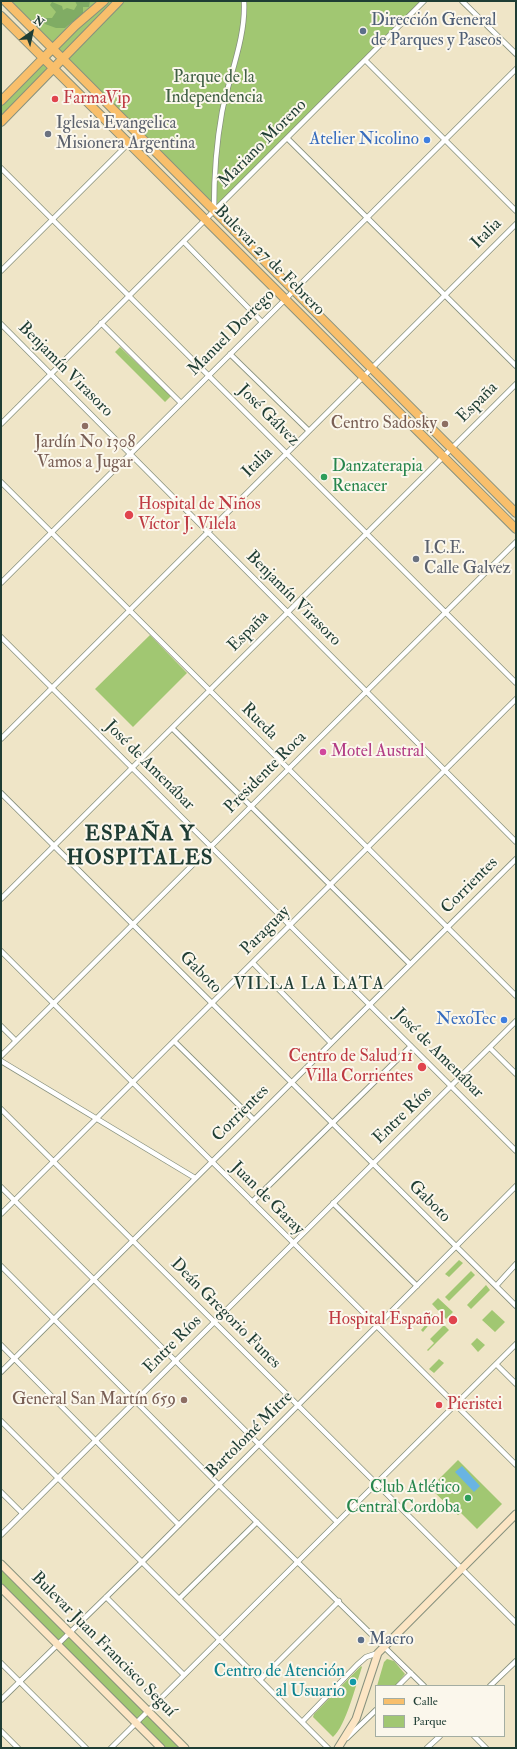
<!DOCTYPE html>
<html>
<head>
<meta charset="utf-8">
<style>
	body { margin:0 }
	#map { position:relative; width:517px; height:1749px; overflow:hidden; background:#efe5c7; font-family:"IM FELL Double Pica",serif }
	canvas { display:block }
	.frame { position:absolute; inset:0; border:2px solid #1f3d34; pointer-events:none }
	.legend { position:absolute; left:375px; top:1685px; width:130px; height:52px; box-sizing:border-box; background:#fbf7ec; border:1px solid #a3ada2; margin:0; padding:5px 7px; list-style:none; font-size:12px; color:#1f3d34 }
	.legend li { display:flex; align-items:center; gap:8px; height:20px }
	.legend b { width:20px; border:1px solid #a3ada2 }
	.north { position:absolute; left:12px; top:12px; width:40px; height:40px; -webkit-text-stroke:3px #fbf7ec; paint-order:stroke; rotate:33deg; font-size:11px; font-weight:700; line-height:16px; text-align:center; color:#1f3d34 }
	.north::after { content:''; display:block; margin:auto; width:14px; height:18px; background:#1f3d34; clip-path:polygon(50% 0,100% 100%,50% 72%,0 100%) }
</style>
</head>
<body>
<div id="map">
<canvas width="517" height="1749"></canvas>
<div class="frame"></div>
<ul class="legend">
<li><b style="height:5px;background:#f8bf6c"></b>Calle</li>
<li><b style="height:11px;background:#a1c772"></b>Parque</li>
</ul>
<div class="north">N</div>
</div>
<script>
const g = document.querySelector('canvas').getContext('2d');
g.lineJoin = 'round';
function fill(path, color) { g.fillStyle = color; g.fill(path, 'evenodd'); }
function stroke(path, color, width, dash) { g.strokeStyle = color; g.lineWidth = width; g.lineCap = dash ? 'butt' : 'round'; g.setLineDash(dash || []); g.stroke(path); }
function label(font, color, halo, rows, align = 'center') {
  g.font = font + ' "IM FELL Double Pica",serif'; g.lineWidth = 4; g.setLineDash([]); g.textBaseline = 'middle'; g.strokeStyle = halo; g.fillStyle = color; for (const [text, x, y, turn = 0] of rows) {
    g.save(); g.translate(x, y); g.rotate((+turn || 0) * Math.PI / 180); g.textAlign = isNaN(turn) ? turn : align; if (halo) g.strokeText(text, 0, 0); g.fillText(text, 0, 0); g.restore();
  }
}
const green = new Path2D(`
	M5,1H424L214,212Z
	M44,59L53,68L1,122V101Z
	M120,347L171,396L165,402L115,352Z
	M150,635L187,673L133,727L95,689Z
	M459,1260L463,1263L449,1277L445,1274Z
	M471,1271L475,1275L449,1301L445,1297Z
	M486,1285L490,1290L471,1309L467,1305Z
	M438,1298L453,1312L446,1319L432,1304Z
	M492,1310L505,1322L495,1332L482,1320Z
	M429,1312L435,1317L423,1332L421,1330L429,1321L425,1317Z
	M444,1325L449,1330L428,1351L427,1350L434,1343L430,1339Z
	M477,1338L485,1345L478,1352L471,1344Z
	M439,1359L444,1363L434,1373L429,1369Z
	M458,1460L502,1504L477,1529L461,1513L458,1515L430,1488Z
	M1,1564L185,1748H161L1,1588Z
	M387,1659L394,1661L405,1674L395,1686H377L384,1662Z
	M361,1666L362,1667C356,1684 346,1726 333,1737L313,1717L314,1714Z`);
const forest = new Path2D(`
	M75,1H90L89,7H83V14C77,20 71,22 65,28H56L45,24L43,18H52L56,12L50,5L52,2L62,6L63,10L67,8L74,10L77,5Z`);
const water = new Path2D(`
	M462,1466L480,1486L474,1492L455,1472Z`);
const minor = new Path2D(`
	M462,1L516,54
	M365,60L516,211
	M287,138L516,366
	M1,168L516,683
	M214,210C214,178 216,145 222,112C229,76 246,38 244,1
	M184,242L262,322
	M1,271L137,135
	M101,323L181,403
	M1,324L516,842
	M230,354L309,431
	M1,424L424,1
	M1,482L516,996
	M1,583L516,69
	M1,637L516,1151
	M172,728L410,964
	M1,739L516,224
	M1,793L516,1306
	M1,899L516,384
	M1,951L516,1465
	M253,963L331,1043
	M1,1026L16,1041
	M174,1041L254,1120
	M490,1048L516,1074
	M1,1056L516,542
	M1,1061L195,1178
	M1,1109L516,1623
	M1,1187L337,1522
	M252,1202L411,1046
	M333,1203L417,1286
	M1,1214L516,699
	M1,1266L219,1485L424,1686
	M496,1286L516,1264
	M1,1345L179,1525
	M496,1364L516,1384
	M1,1372L516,859
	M1,1421L328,1748
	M1,1492L22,1513
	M1,1535L516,1021
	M106,1597L184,1675
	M179,1599L257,1522
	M1,1663L86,1748
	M260,1680L339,1601
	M398,1686L411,1673
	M490,1686L516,1661
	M1,1700L142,1562L516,1186
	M302,1722L357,1665L366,1657L378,1653
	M1,1731L18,1748
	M474,1736L486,1748
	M347,1738L376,1710
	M111,1748L516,1344
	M427,1748L440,1736`);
const secondary = new Path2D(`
	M1,1564L185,1748
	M1,1588L161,1748
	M338,1748L356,1719L378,1653L516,1514`);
const primary = new Path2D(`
	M5,1L516,513
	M1,16L516,529
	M1,101L75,26L104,1
	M1,122L119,1`);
const markers = [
	[363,31,4,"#5c6f8a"],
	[55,99,4,"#e0444e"],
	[48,134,4,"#6b7280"],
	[427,140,4,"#3f7fe0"],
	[445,424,4,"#8d6e63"],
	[85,426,4,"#8d6e63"],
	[324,477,4,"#2e9e5b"],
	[129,515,5,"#e0444e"],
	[416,559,4,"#6b7280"],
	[323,752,4,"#d1479c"],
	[504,1020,4,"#3f7fe0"],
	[422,1067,5,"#e0444e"],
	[453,1320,5,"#e0444e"],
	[184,1400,4,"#8d6e63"],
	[439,1405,4,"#e0444e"],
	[468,1498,4,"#2e9e5b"],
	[361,1640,4,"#5c6f8a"],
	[353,1682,4,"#0f9aa8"]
];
const serviceNames = [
	["Dirección General",371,21],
	["de Parques y Paseos",371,41],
	["Macro",369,1640]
];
const parkNames = [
	["Parque de la",214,78],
	["Independencia",214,98]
];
const healthNames = [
	["FarmaVip",63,99],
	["Hospital de Niños",138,505],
	["Víctor J. Vilela",138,525],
	["Centro de Salud 11",413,1057,"right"],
	["Villa Corrientes",413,1077,"right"],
	["Hospital Español",444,1320,"right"],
	["Pieristei",447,1405]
];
const worshipNames = [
	["Iglesia Evangelica",56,124],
	["Misionera Argentina",56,144],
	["I.C.E.",424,549],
	["Calle Galvez",424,569]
];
const shopNames = [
	["Atelier Nicolino",419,140],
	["NexoTec",496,1020]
];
const streetNames = [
	["Mariano Moreno",263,144,-45],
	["Italia",487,234,-45],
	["Bulevar 27 de Febrero",269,261,45],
	["Manuel Dorrego",232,333,-45],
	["Benjamín Virasoro",65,370,45],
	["España",478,403,-45],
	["José Gálvez",268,416,45],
	["Italia",258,463,-45],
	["Benjamín Virasoro",293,599,45],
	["España",249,632,-45],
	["Rueda",259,722,45],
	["José de Amenábar",149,766,45],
	["Presidente Roca",266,773,-45],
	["Corrientes",470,886,-45],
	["Paraguay",266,931,-45],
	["Gaboto",200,973,45],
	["José de Amenábar",438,1054,45],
	["Corrientes",241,1114,-45],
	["Entre Ríos",403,1116,-44],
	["Juan de Garay",267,1199,45],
	["Gaboto",429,1202,45],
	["Deán Gregorio Funes",225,1314,45],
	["Entre Ríos",173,1345,-45],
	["Bartolomé Mitre",250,1435,-45],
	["Bulevar Juan Francisco Seguí",103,1645,45]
];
const educationNames = [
	["Centro Sadosky",437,424],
	["Jardín No 1308",85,443,"center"],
	["Vamos a Jugar",85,463,"center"],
	["General San Martín 659",176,1400]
];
const leisureNames = [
	["Danzaterapia",332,467],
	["Renacer",332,487],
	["Club Atlético",460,1488,"right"],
	["Central Cordoba",460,1508,"right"]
];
const hotelNames = [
	["Motel Austral",331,752]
];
const cultureNames = [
	["Centro de Atención",345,1672],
	["al Usuario",345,1692]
];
const neighbourhoodNames = [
	["VILLA LA LATA",309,985]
];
const districtNames = [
	["ESPAÑA Y",140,835],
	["HOSPITALES",140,859]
];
fill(green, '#a1c772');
fill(forest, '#80ac64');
fill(water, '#69b4e2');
stroke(minor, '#87917e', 6);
stroke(secondary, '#87917e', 9);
stroke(primary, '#87917e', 10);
stroke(minor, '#fff', 4.5);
stroke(secondary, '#fce5c4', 7);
stroke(primary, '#f8bf6c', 8);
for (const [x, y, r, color] of markers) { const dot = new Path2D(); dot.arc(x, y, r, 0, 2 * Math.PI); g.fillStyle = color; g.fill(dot); stroke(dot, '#fbf7ec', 1.5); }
label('17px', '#4e5e75', '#fbf7ec', serviceNames, 'left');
label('17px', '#406044', '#fbf7ec', parkNames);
label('17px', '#be3a42', '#fbf7ec', healthNames, 'left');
label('17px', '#5b616d', '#fbf7ec', worshipNames, 'left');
label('17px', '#366cbe', '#fbf7ec', shopNames, 'right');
label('17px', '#1f3d34', '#fbf7ec', streetNames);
label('17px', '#785e54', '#fbf7ec', educationNames, 'right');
label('17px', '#27864d', '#fbf7ec', leisureNames, 'left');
label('17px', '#b23c85', '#fbf7ec', hotelNames, 'left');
label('17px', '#0d838f', '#fbf7ec', cultureNames, 'right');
g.letterSpacing = '1px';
label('18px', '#1f3d34', '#fbf7ec', neighbourhoodNames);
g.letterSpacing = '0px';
g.letterSpacing = '1px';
label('bold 21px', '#1f3d34', '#fbf7ec', districtNames);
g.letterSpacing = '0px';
</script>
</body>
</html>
